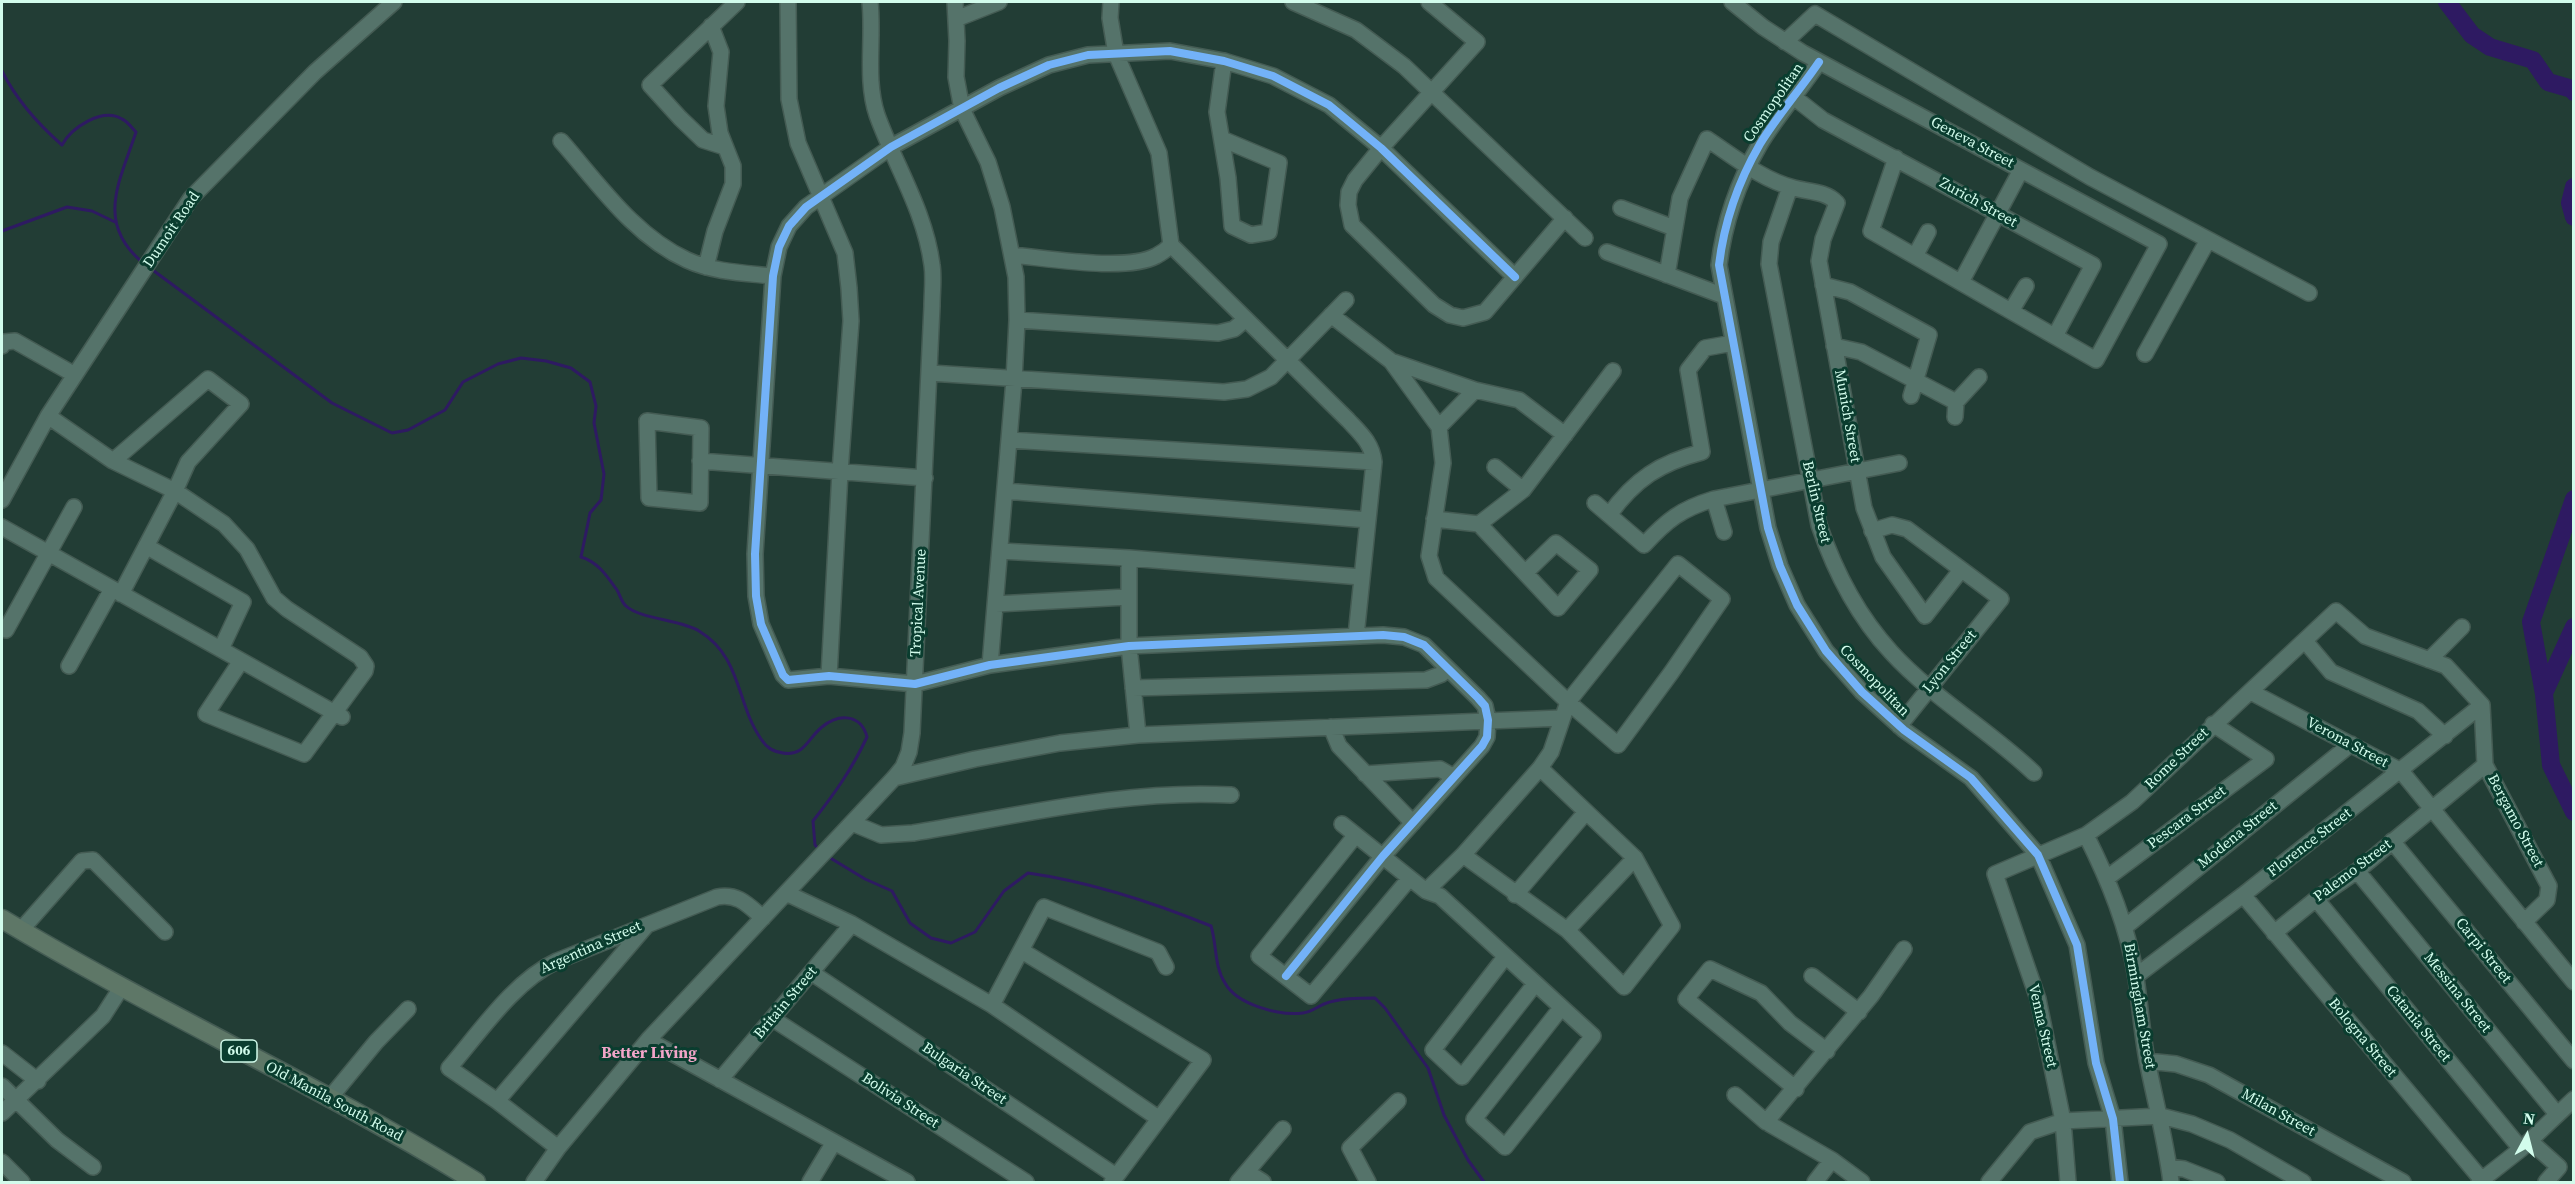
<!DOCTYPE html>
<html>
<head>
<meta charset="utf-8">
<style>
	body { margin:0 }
	#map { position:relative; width:2575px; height:1184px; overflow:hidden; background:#223d35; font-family:"Source Serif 4",serif }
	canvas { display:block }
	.frame { position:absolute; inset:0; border:3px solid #d2fcec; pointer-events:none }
	.north { position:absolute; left:2497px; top:1106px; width:60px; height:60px; -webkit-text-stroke:4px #0a3d2f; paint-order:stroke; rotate:7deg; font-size:16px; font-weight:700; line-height:24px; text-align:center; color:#d2fcec }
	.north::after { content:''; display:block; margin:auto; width:21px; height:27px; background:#d2fcec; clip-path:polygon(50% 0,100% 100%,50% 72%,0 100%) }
</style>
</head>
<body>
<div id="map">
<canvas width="2575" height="1184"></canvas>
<div class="frame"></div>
<div class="north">N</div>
</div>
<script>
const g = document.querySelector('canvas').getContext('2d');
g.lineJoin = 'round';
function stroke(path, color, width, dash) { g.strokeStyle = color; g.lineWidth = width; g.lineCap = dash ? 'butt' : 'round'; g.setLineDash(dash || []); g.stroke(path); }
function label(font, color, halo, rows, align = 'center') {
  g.font = font + ' "Source Serif 4",serif'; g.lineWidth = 6; g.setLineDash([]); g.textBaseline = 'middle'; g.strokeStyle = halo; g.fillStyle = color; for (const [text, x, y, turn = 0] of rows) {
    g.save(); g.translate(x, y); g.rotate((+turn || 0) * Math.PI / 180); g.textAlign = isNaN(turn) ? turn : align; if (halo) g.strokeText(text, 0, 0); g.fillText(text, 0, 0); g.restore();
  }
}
const stream = new Path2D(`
	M2,71C16,99 38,124 62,145C71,128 102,107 122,119C127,121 132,128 136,132C120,181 95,222 142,262
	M2,231L67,207L92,211L115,222
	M150,268L332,403L392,433L408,430L445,410L463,382L498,364L521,358L546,361L571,368L590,382L596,406L594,423L604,474L601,500L590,513L581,557C598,562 607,576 617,590C620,595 622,603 626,606C640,619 682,620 699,631C742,657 736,703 761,739C767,748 772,751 783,753C804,757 808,738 822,727C839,713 861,714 867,737C852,769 835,793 813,821L815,845L820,850
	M827,856L865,879L892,891L910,923L931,938L951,943L975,932L1004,891L1028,873C1091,882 1152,902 1211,926C1217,945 1214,966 1225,983C1237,1005 1280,1016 1303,1013C1311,1012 1317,1007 1324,1004C1339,998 1359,998 1375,998L1385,1008L1428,1068L1444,1115L1468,1160L1484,1182`);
const river = new Path2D(`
	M2447,2L2472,35L2490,47L2533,60L2548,82L2572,89L2574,92
	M2574,187L2570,203L2574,217
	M2574,499L2531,622L2544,694L2551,765L2574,812
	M2544,693L2574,627`);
const minor = new Path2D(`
	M788,2L789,99L798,143L845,253L849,288L851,321L840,472L829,676
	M955,2L957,41L956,77L962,109L988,162L1002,207L1016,277L1017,320L1014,380L990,665
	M1111,2L1110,18L1116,54L1159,153L1171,245L1348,420C1360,433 1372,443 1374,462L1356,636
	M1293,2L1356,30L1404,66L1585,238
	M1429,2L1477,42L1381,148L1355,180L1349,192L1348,205L1352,225L1434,305L1450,315L1463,318L1485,312L1565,218
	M1732,2L1763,27L1803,53L2159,244L2096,360L1871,231L1896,158
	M956,19L999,2
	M1785,42L1815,14L2090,177L2309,293
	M1819,62C1800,90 1777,116 1760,144C1738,182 1724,223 1719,265L1768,528L1780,566L1797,605L1826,651L1862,692L1904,730L1971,778L2038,855L2077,945L2096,1063L2113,1119L2120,1182
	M1795,98L1823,120L2093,265L2055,336
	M1222,139L1279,163L1269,232L1251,235L1232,226L1228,178L1217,112L1224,61
	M561,141C598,183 634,236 687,260C713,272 744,273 773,276
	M725,147L703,140L680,118L650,85L737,2
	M1790,187L1771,242L1769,264L1819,525C1835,572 1857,615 1891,652C1933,698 1989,730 2034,773
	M1621,208L1674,228
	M1607,252L1724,296
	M1012,255C1047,258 1126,272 1156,256C1162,253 1167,249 1171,245
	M1915,256L1928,232
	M706,267L715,231L733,184V166L720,133L716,106L721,52L711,26
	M1667,275L1680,198L1707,139C1733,156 1762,180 1794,188C1809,192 1826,191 1837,203L1823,239L1819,261L1864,508L1883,557L1925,616L1961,570
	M1961,282L2021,170
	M1823,285L1850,292L1929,335L1911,396
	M2011,311L2026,286
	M1331,315L1391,361L1439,427L1443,463L1429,556L1436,578L1568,702L1618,745L1671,673L1722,599L1678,564L1568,702L1551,752L1540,768L1463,855L1426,891
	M1017,320L1218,333L1234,329L1246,319
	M2,346L4,342L15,341L75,375
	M1834,346L1861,352L1956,402L1979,377
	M2145,354L2208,240
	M1391,361L1475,390L1519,400L1565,435
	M930,373L1224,392L1247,389L1271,377L1346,300
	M48,416L113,461L175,491L224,524L247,549L274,598L287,609L360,657L366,666L365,671L304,754L206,714L241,661
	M1955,417L1956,402
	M647,421L701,428L700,503L649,498Z
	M1439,427L1475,390
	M1009,440L1374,462
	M113,461L208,379L241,404L188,462L175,491L121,594
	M700,461L925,478
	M1495,467L1523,490
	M1005,491L1368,520
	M1714,499L1724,532
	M2,500L48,416L191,198L315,72L394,2
	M1595,503L1644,545C1667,520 1681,509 1714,499L1899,463
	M1609,515C1635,479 1660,463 1702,452L1688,370L1705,348L1733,343
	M1434,519L1479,524L1558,608L1590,570L1556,543L1525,573
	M1479,524L1523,490L1613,371
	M2,527L342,717
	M1872,531L1892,525L1907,529L2001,599L1899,726
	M146,546L243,602L221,649
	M1000,551L1129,558L1361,577
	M1129,558V646L1138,735
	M996,604L1127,597
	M6,630L74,507
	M2305,641L2331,672L2418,711L2445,736
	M2429,660L2462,627
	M69,666L112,589
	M1133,688L1426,680L1442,674L1445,667
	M2251,692L2401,771L2574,982
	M1331,727L1339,746L1413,823
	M1365,774L1440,769L1454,777
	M894,778L975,759L1060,743L1138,735L1562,718
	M852,823L881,835L913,833C1018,816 1125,789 1231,795
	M1342,824L1426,891L1440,896L1593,1036L1505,1147L1474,1119L1561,1008
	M2086,835C2109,881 2128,927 2136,978C2140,1005 2142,1033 2147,1060C2155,1101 2166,1141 2171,1182
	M1355,836L1259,956L1311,996L1409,879
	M2392,841L2574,1061
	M1463,855L1567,930L1624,987L1672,926L1635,858L1540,768
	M2357,871L2557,1114
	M2107,878L2266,759L2213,724
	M786,893L852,924L992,1005L1158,1118
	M1515,895L1586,812
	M2243,895L2482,1180
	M2316,899L2521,1149
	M2125,927L2351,744
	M21,930L82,861L93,860L165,932
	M1567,930L1635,858
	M2274,933L2316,899L2357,871L2485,765
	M1022,951L1203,1060L1112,1182
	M1505,957L1433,1050L1462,1077L1535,984
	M812,973L1116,1176
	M1286,976L1383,856L1482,746L1487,737L1488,720L1485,706L1478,698L1424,645L1404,637L1383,635L1129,646L990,665L915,684L829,676L788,680L783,675L761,624L756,596L755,554L773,276L779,247L789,226L806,207L891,147L999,88L1049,65L1088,55L1170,51L1224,61L1273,76L1329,105L1381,148L1515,277
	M1812,976L1859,1012
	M2136,976L2243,895L2482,705
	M992,1005L1044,907L1158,952L1166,967
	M773,1019L1026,1182
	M648,1040L907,1182
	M2,1053L38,1081
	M2147,1061L2176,1064L2209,1075L2403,1182
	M720,1080L852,924
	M2,1086L57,1140L93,1167
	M1796,1089L1686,999L1710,969L1761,993L1790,1023L1827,1051
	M1735,1095L1766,1122
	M329,1099L376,1042L408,1009
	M497,1101L647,925
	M2,1113L103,1016L121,988
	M2530,1141L2559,1167L2546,1182
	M558,1148L497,1101L449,1068C480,1032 514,981 557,961L717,897C738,893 748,905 763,918
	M2,1162L22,1182
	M2169,1167L2184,1169L2217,1182
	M1247,1172L1263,1182
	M534,1182L558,1148L648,1040L894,778L903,767L909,752L912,733L932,306C932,292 934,278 932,265C925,211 895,165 877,115C865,79 874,39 870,2
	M810,1182L834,1142
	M1238,1182L1283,1129
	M1368,1182L1350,1148L1398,1101
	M1815,1182L1832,1160
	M1862,1182L1832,1160L1766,1122L1871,996L1904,949
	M1989,1182L2030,1132L2063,1121L2161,1116L2192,1124L2230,1140L2303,1182
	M2068,1182L2063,1121L2038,999L1995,874L2086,835L2132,802L2336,611L2365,636L2446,666L2482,705L2485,765L2549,886L2547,900L2524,922
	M2479,1182L2521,1149L2574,1099`);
const major = new Path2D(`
	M2,919C157,1012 323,1087 476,1182`);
const cycleway = new Path2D(`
	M1819,62C1800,90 1777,116 1760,144C1738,182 1724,223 1719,265L1768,528L1780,566L1797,605L1826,651L1862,692L1904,730L1971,778L2038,855L2077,945L2096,1063L2113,1119L2120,1182
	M1286,976L1383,856L1482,746L1487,737L1488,720L1485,706L1478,698L1424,645L1404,637L1383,635L1129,646L990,665L915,684L829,676L788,680L783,675L761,624L756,596L755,554L773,276L779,247L789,226L806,207L891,147L999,88L1049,65L1088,55L1170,51L1224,61L1273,76L1329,105L1381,148L1515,277`);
const shields = [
	[239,1051,36]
];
const shieldNames = [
	["606",239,1051]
];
const streetNames = [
	["Cosmopolitan",1774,103,-55],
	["Geneva Street",1972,143,28],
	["Zurich Street",1978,203,29],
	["Dumoit Road",172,230,-56],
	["Munich Street",1847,416,80],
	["Berlin Street",1816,502,77],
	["Tropical Avenue",919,603,-87],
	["Lyon Street",1950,662,-51],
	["Cosmopolitan",1874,681,46],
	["Verona Street",2347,743,28],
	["Rome Street",2177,759,-44],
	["Pescara Street",2187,818,-37],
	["Bergamo Street",2515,821,62],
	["Modena Street",2238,835,-39],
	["Florence Street",2310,843,-38],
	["Palemo Street",2353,871,-37],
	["Argentina Street",591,948,-24],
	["Carpi Street",2483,951,51],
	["Messina Street",2457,993,51],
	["Britain Street",786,1003,-50],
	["Birmingham Street",2139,1006,80],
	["Catania Street",2418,1024,51],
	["Venna Street",2042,1026,77],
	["Bologna Street",2362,1038,50],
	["Bulgaria Street",964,1074,34],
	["Bolivia Street",900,1101,33],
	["Old Manila South Road",334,1102,28],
	["Milan Street",2278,1113,29]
];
const neighbourhoodNames = [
	["Better Living",649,1054]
];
stroke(stream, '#2e1a62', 3);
stroke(river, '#2e1a62', 18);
stroke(minor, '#445b53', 18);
stroke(major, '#445b53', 21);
stroke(minor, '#55736a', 15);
stroke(major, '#5e7767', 18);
stroke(cycleway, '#73b2f8', 8);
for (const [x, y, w] of shields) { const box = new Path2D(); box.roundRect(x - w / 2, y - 11, w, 22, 4.5); g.fillStyle = '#0a3d2f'; g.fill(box); stroke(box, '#d2fcec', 1.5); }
label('bold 14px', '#d2fcec', null, shieldNames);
label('15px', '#d2fcec', '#0a3d2f', streetNames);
label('bold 16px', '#f1a5c8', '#0a3d2f', neighbourhoodNames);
</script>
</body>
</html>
